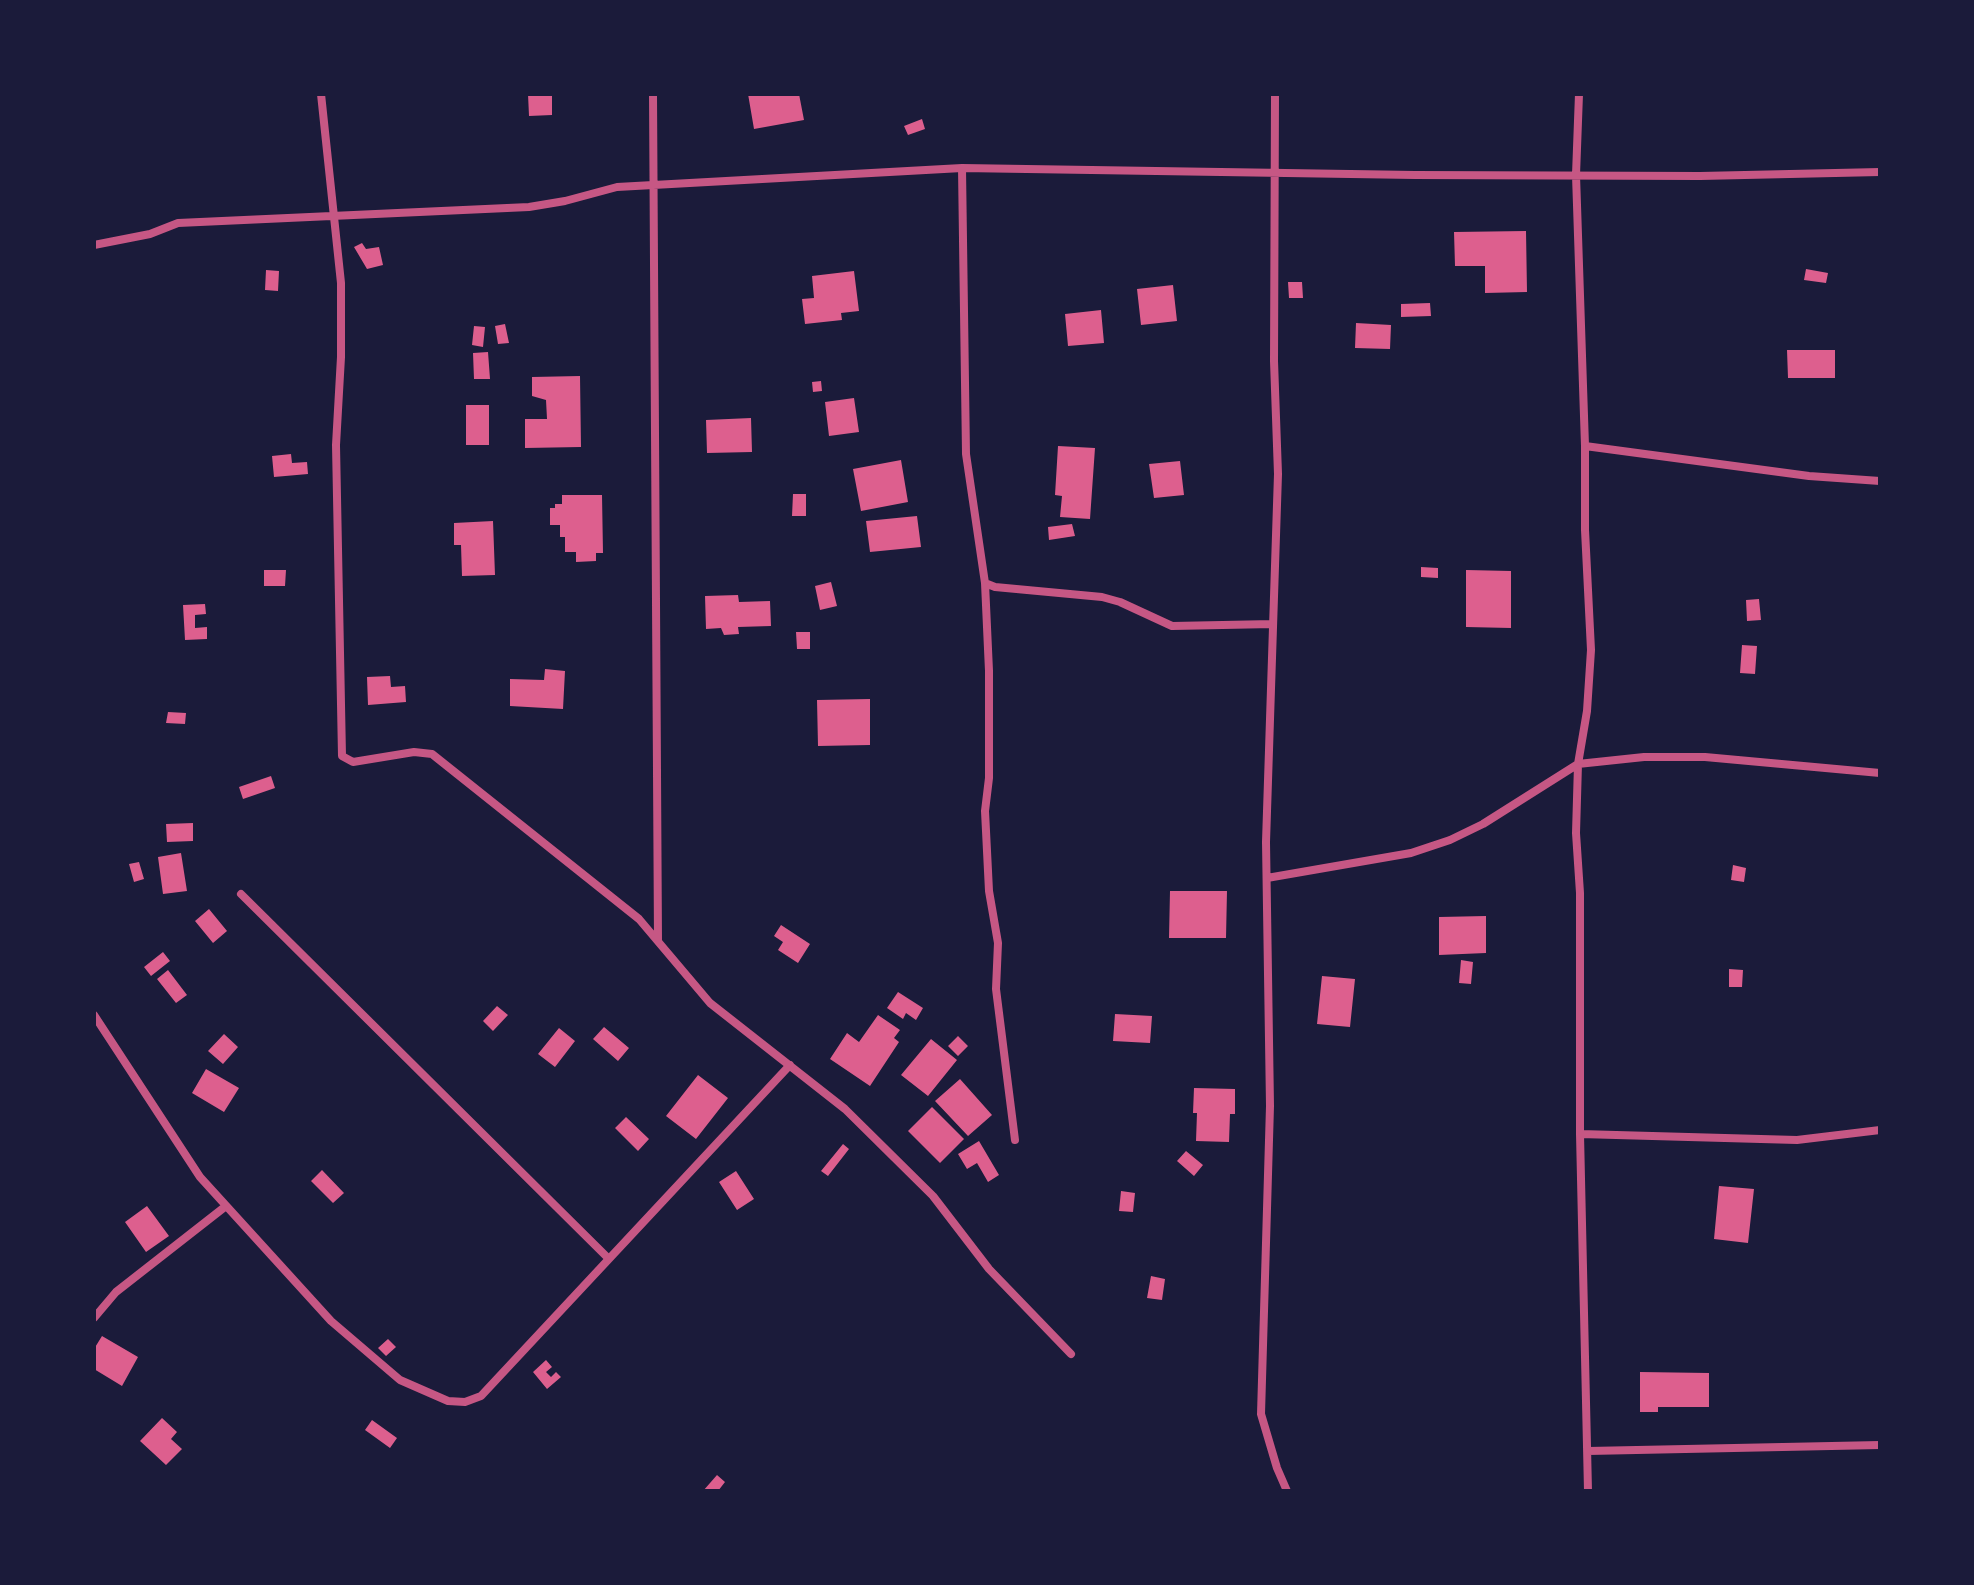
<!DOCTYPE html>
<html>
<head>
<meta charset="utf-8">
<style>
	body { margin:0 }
	#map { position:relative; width:1974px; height:1585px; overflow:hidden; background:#1b1b3a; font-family:Manrope,sans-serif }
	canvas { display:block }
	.frame { position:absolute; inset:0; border:96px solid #1b1b3a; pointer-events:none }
</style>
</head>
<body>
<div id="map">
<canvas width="1974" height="1585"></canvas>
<div class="frame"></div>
</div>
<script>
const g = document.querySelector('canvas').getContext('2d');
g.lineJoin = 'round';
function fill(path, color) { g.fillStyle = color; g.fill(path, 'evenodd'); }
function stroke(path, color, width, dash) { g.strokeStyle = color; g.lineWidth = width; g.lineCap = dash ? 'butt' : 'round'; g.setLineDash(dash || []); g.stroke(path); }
const building = new Path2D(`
	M528,94H552V115L529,116Z
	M748,94H799L804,120L754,129Z
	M922,119L925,129L908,135L904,126Z
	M1526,231L1527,292L1485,293V266H1455L1454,232Z
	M362,243L366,249L379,247L383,265L367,269L354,247Z
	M1806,269L1828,273L1826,283L1804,280Z
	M266,270L279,271L278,291L265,290Z
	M854,271L859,311L841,313L842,320L805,324L802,299L814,298L812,276Z
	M1288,282H1302L1303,298H1289Z
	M1173,285L1177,321L1141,325L1137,289Z
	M1430,303L1431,316L1401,317V304Z
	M1101,310L1104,343L1068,346L1065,314Z
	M1356,323L1391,325L1390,349L1355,348Z
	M505,324L509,343L498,344L495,326Z
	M474,326L485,327L483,347L472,345Z
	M1787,350H1835V378H1788Z
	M488,352L490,379H474L473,353Z
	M580,376L581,447L525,448V419H547L546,400L532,396V377Z
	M821,381L822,391L813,392L812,382Z
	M854,398L859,432L829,436L825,402Z
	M466,405H489V445H466Z
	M751,418L752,452L707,453L706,420Z
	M1058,446L1095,448L1090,519L1060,517L1062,496L1055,495Z
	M291,454L292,463L307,462L308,474L274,477L272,456Z
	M901,460L908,502L861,511L853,469Z
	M1180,461L1184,495L1154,498L1149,464Z
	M793,494H806V516H792Z
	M562,495H602L603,553H596V561L576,562V552H565V537H560V525H550V508H555V504H562Z
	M917,516L921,547L870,552L866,521Z
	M493,521L495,575L462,576L461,545H454V523Z
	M1072,524L1075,536L1049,540L1048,527Z
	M1421,567L1438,568V578L1421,577Z
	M264,570H286L285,586H264Z
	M1466,570L1511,571V628L1466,627Z
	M831,582L837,606L820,610L815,586Z
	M738,595L739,602L770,601L771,626L738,627L739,634L724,635L721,628L706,629L705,596Z
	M1759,599L1761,620L1747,621L1746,600Z
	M205,604L206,614L195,615V628L207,627V639L185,640L183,605Z
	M796,632H810V649H797Z
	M1742,645L1757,646L1755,674L1740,673Z
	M545,669L565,671L563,709L510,706V679L544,680Z
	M390,676L391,687L405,686L406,702L368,705L367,677Z
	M870,699V745L818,746L817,700Z
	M168,712L186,713L185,724L166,723Z
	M271,776L275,788L243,799L239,787Z
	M193,823V841L167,842L166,824Z
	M181,853L187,891L163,894L158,857Z
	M139,862L144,879L134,882L129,864Z
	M1733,865L1746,868L1744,882L1731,880Z
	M1170,891H1227L1226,938H1169Z
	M209,909L227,931L213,943L195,921Z
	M1486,916V953L1439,955V917Z
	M781,925L810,944L798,963L778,950L783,942L774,936Z
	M163,952L170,961L151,976L144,967Z
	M1461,960L1473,962L1471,984L1459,983Z
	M1729,969L1743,970L1742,987H1729Z
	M168,970L187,995L176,1003L157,979Z
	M1322,976L1355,979L1350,1027L1317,1024Z
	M898,992L923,1008L916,1020L906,1013L903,1019L887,1008Z
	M497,1006L508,1015L493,1031L483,1021Z
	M1115,1014L1152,1016L1150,1043L1113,1041Z
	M878,1015L900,1030L894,1038L899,1042L870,1086L830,1059L847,1033L859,1042Z
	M604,1027L629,1048L618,1061L593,1039Z
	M559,1028L575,1041L555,1067L538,1054Z
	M224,1034L238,1047L223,1064L208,1051Z
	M958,1036L968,1046L958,1056L948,1046Z
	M931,1039L957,1060L928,1096L901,1075Z
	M206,1069L239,1088L224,1112L192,1093Z
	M698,1075L728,1098L696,1139L666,1116Z
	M960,1079L992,1115L968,1136L935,1101Z
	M1194,1088L1235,1089V1114H1230L1229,1142L1196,1141L1197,1113H1193Z
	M932,1107L964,1139L940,1163L908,1131Z
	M626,1117L649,1139L638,1151L615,1128Z
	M979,1141L999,1175L988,1182L977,1163L967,1169L958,1154Z
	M843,1144L849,1149L828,1176L821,1171Z
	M1186,1151L1203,1165L1194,1176L1177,1161Z
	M322,1170L344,1193L333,1203L311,1181Z
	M736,1171L754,1199L737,1210L719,1182Z
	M1719,1186L1754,1189L1748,1243L1714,1239Z
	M1121,1191L1135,1193L1133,1212L1119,1211Z
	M147,1206L169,1236L146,1252L125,1222Z
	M1151,1276L1165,1279L1162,1300L1147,1298Z
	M102,1336L138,1357L122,1386L94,1369V1349Z
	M388,1339L396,1347L386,1356L378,1348Z
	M546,1360L552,1367L546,1372L551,1377L556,1372L561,1377L547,1389L533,1372Z
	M1640,1372L1709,1373V1407H1658V1412H1640Z
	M162,1418L177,1432L171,1439L182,1449L166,1465L140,1441Z
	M372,1420L397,1438L390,1448L365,1430Z
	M717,1475L725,1482L718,1491H703Z`);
const minor = new Path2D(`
	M321,94L341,283V357L336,445L342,756L353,762L414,752L432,754L639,919L710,1003L845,1109L933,1196L989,1269L1071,1354
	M653,94L658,940
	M1275,94L1274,361L1278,474L1266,842L1270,1106L1261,1414L1277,1468L1287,1491
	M1579,94L1576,175L1585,446V530L1591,650L1587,711L1578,764L1576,833L1580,893V1134L1588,1491
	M962,168L966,454L985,583L995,587L1102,597L1120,602L1172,626L1273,624
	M94,245L150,234L178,223L529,207L565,201L617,187L962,168L1415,175L1700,176L1880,172
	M1585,446L1809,476L1880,481
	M985,583L989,671V778L985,811L989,891L998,943L996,989L1015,1140
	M1267,878L1411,853L1450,840L1483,824L1578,764L1644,757H1705L1880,773
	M241,894L609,1259
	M94,1015L200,1177L331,1321L400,1380L448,1401L465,1402L481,1396L790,1065
	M1580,1134L1797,1140L1880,1130
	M94,1318L116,1292L226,1206
	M1588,1451L1880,1445`);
fill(building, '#dd5f8e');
stroke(minor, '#c65784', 8);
</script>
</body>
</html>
